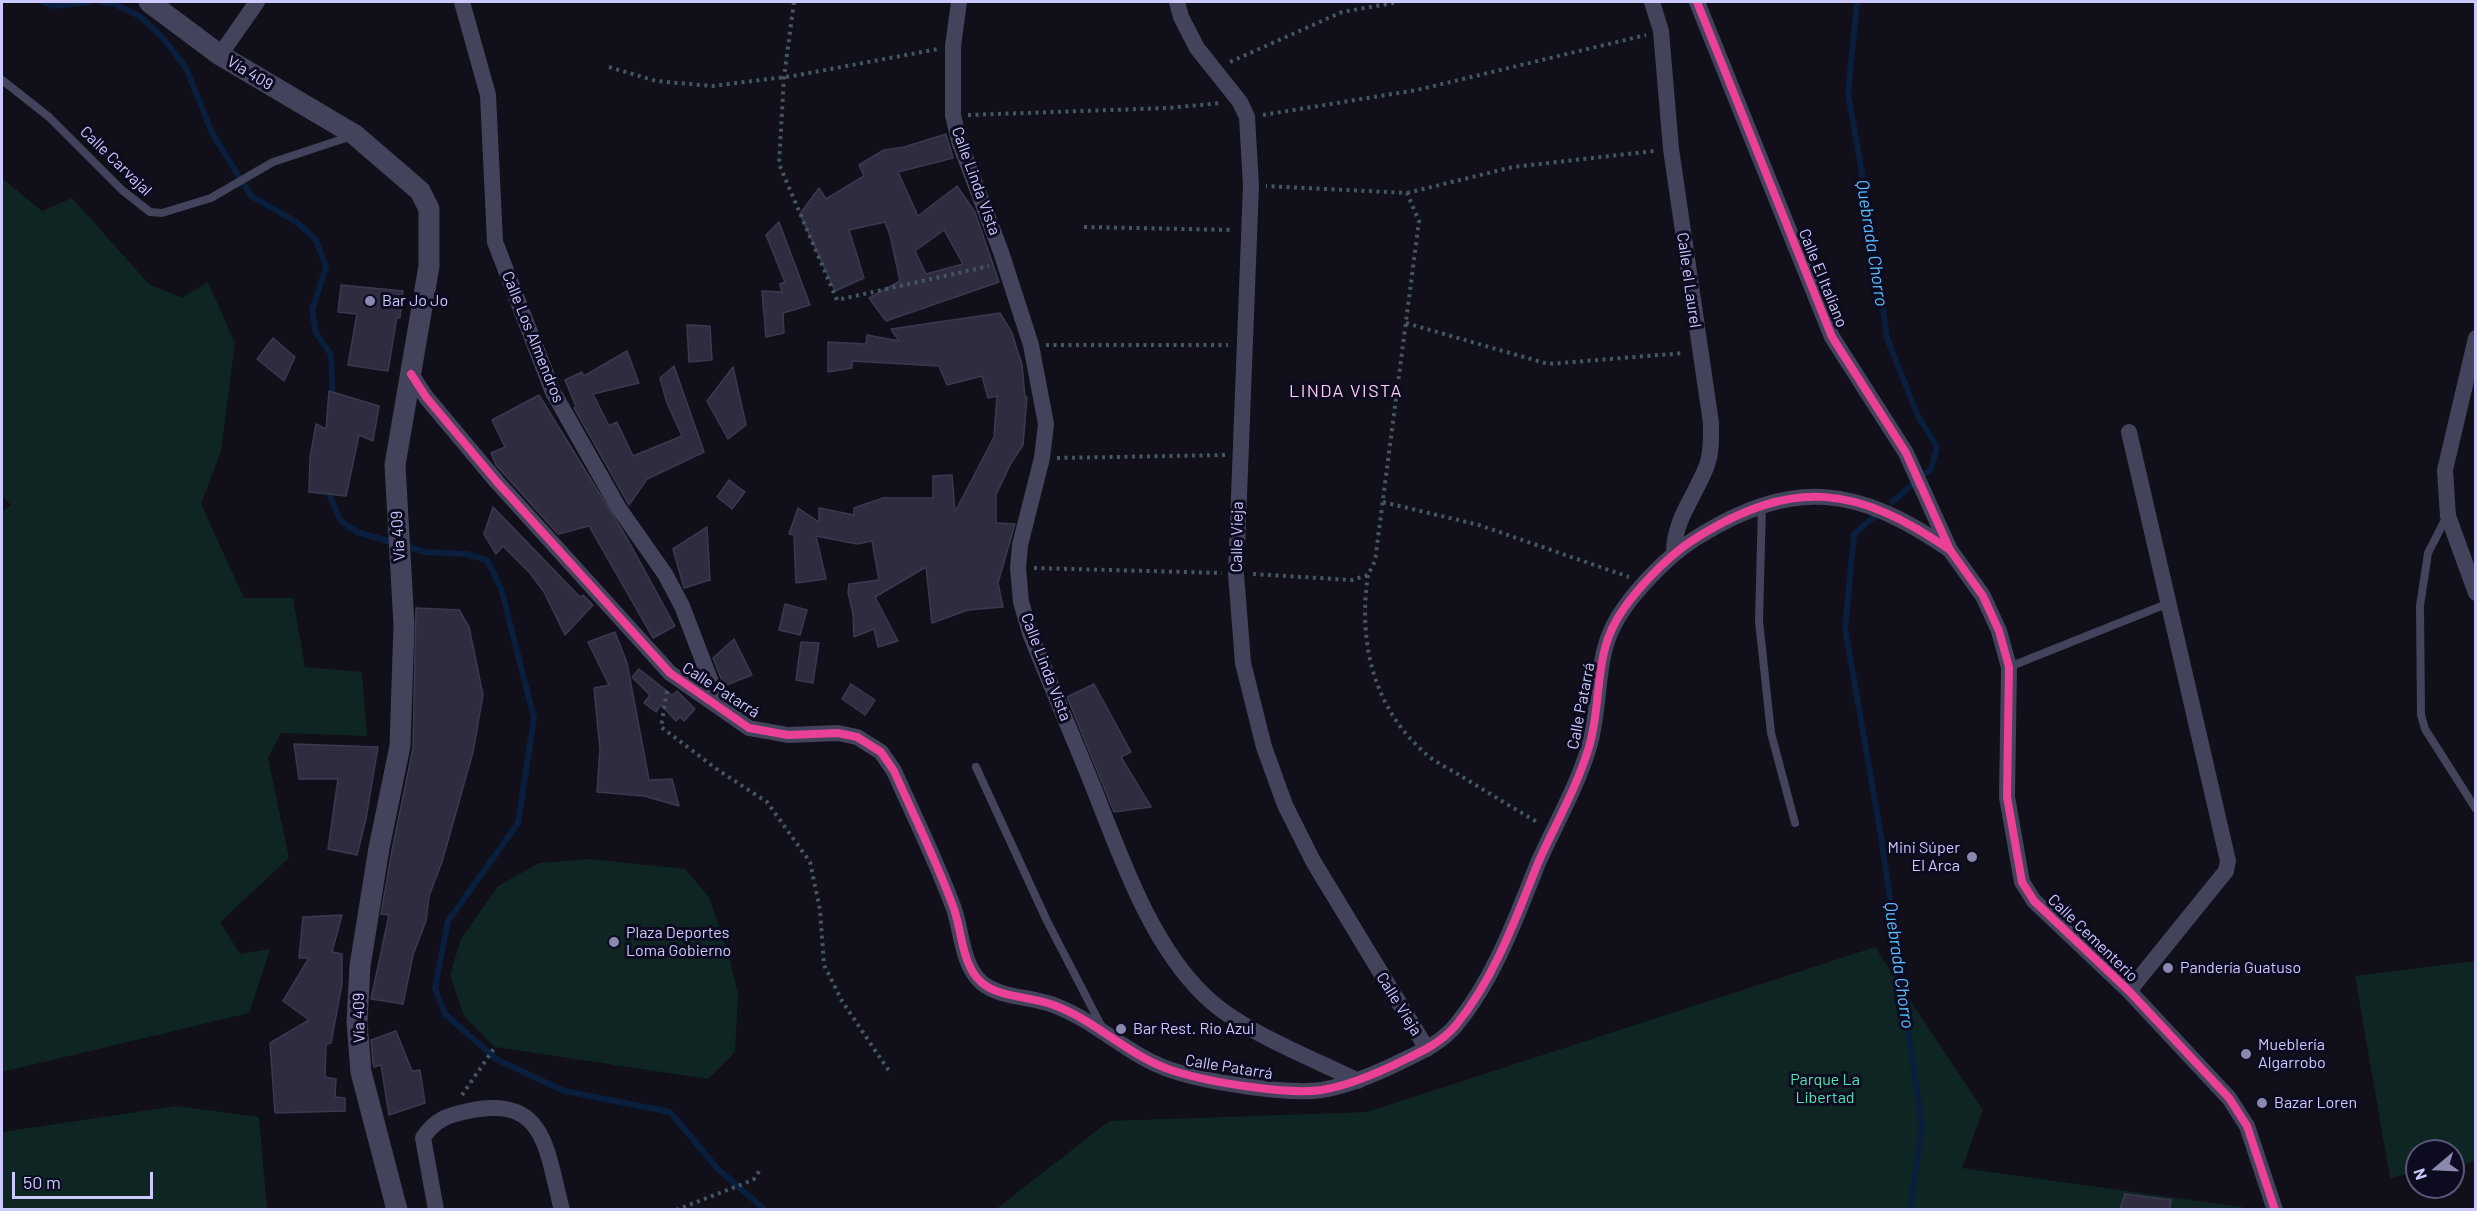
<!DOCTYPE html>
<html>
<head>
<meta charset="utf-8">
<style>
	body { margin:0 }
	#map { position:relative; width:2477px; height:1211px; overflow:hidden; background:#100f1a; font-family:Barlow,sans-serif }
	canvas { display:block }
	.frame { position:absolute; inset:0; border:3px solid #ccc9ff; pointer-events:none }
	.north { position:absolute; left:2405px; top:1139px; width:60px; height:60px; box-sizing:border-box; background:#0d0b1f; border:2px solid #595779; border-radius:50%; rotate:251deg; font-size:16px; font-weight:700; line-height:24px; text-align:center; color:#ccc9ff }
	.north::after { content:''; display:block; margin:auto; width:21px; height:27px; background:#8a88af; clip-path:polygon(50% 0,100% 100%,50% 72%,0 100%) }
	.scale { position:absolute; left:12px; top:1172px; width:141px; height:27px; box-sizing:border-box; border:3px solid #ccc9ff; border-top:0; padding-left:8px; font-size:18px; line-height:21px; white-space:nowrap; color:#ccc9ff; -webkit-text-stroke:4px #0d0b1f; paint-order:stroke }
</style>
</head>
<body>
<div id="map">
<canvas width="2477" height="1211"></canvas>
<div class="frame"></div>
<div class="north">N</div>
<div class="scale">50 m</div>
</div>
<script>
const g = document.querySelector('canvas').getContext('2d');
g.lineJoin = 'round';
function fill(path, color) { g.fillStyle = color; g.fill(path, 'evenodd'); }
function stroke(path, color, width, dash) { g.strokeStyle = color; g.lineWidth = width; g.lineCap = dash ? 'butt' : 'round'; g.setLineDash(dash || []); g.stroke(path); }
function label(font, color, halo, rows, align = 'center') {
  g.font = font + ' Barlow,sans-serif'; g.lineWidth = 6; g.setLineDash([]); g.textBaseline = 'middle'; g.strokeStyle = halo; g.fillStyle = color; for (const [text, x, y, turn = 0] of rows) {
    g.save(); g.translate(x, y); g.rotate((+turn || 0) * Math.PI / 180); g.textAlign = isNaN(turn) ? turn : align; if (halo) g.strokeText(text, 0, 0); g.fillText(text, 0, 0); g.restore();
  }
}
const green = new Path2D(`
	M2,178L42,211L72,198L149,284L182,298L208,282L235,343L221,451L201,504L244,598H293L305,667L362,672L367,736L281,733L268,758L289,858L220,922L240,954L270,949L249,1013L2,1072V512L11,505L2,496Z
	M590,859L685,869L709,897L727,949L738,994L735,1052L708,1079L495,1047L464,1016L450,975L461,939L498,886L539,863Z
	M1875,947L1983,1110L1962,1168L2242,1207L2243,1209L995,1210L1109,1121L1367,1112Z
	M2475,961V1161L2453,1166V1151H2417V1172L2390,1178L2355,976Z
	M177,1106L259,1117L267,1209H2V1132Z`);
const stream = new Path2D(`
	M43,2L54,6L89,2
	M100,2L115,4L141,17L162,37L186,68L212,133L251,196L298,223L316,240L326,267L312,310L316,333L331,354L333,399
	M1857,2L1848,94L1873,235L1887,338L1918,416L1937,447L1931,469L1926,473
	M326,487L340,520L357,532L425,552L466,554L487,560L501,588L534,718L518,823L448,921L435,988L445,1014L496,1059L564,1091L670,1112L717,1168L765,1210
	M1892,502L1912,485
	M1874,517L1854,534L1845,628L1881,836L1922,1127L1910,1210`);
const building = new Path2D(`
	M946,134L953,158L898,172L918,216L957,186L975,212L999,282L886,321L869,298L900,281L890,235L885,222L849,230L864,278L835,291L800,214L819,188L826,199L864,176L859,165L884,150L904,147ZM944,230L963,264L926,274L915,251Z
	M779,222L810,305L783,313L784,333L766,337L762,291L782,292L780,284L785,282L766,235Z
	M341,285L403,291L400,318L397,317L388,371L348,365L357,314L338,312Z
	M1000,313L1012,333L1022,365L1025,397H1027L1023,445L1010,465L996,495V523L1015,524L998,583L1003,607L968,610L932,623L926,567L875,597L898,641L878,647L874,629L854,637L853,614L848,592L849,584L879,580L872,541L857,544L816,536L826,579L796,583L794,535L789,534L798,508L819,522V508L854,515V508L883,498H933V476L952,475L955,512L994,437L997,396L988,398L982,376L947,385L939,366L852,361V368L828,372V342L866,344L867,335L899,341L891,329Z
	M687,325L710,326L712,360L689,362Z
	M273,338L295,357L284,381L257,359Z
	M627,351L639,383L593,394L609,426L617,422L633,456L682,436L667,403L660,378L674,366L704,452L647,479L629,505L574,408L576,407L565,380L582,372L584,376Z
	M733,367L746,425L728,439L707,401Z
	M329,391L379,406L373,441L359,435L346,496L309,492L310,458L316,424L326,429Z
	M539,395L628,540L675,626L653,638L589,526L558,534L496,465L491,453L505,447L492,420Z
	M729,480L745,492L732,509L717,497Z
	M493,507L580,597L583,595L593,605L565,635L544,592L530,573L503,546L496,554L484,534Z
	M707,527L710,580L684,588L673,549Z
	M785,604L807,610L800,635L779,630Z
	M416,608L459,610L469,627L483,695L473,752L442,862L429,896L426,921L413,955L403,1004L371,999L389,915L381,914L392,850L413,748Z
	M615,632L627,663L649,780L672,779L679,806L644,796L597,792L600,749L594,688L609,685L588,642Z
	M734,639L752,675L724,686L713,658Z
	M801,642L819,643L813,683L796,680Z
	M639,669L672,695L677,691L695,709L684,721L680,717L676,721L661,705L656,712L644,703L650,695L632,677Z
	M851,684L875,700L865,715L842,699Z
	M1094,684L1131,752L1121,757L1151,807L1114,812L1067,697Z
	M294,744L378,747L366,819L357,855L328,849L338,779H299Z
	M342,915L332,952L342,954V984L331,1043L326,1044L325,1077L336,1079L335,1097L345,1098V1111L275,1113L270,1043L309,1020L283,1001L309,958H299L303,917Z
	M396,1031L412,1071L420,1070L425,1103L389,1115L381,1065L374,1067L373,1063L371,1040Z
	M2125,1194L2171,1200L2170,1209H2120Z`);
const path = new Path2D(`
	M794,2L784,77L779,164L837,300L989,266
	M1230,62L1342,12L1399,2
	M609,67L656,81L712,86L793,76L938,49
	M968,115L1168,108L1221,103
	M1263,115L1417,90L1646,35
	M1407,193L1513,167L1654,151
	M1084,227L1234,230
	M1406,323L1548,364L1684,353
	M1046,345H1228
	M1057,458L1226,455
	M1383,502L1479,525L1629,577
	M1034,568L1222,573
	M1253,574L1352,580L1368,575L1375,561L1419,221L1407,193L1266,186
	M1368,575C1358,642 1373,708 1426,754C1436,763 1450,769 1461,776C1487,792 1513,808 1539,823
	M667,691L661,727L718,770L767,802L810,862L820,910L824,965L842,1001L891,1074
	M462,1095L495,1047
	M676,1210L743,1184L754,1179L760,1170`);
const service = new Path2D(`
	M2,80L49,117L122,190L150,212L162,213L211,198L273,162L352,136
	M1762,504L1759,621L1771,733L1795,823
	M2447,516L2428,553L2420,606L2421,715L2425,729L2476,809
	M2009,667L2169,603
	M976,767L1047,921L1103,1029`);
const minor = new Path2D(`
	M462,2L488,95L495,242L553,392L618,507L665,574L682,606L721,708
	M959,2L953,46V115L959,141L1001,252L1031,345L1046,424L1042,458L1020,545L1018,568L1021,602L1030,633C1050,684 1072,734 1092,784C1120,854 1149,942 1204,995C1240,1031 1312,1058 1358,1081
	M1177,2L1181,17L1197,48L1240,102L1247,117L1251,185L1236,574L1243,663L1264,747L1285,805L1313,861L1427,1049
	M1652,2L1661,31L1671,149L1711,423C1711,437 1712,451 1707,465C1696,495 1674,519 1674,552
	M1697,2L1832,337L1906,453L1950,550L1983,596L1999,631L2009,667L2007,797L2022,882L2034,901L2129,991L2229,1098L2247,1126L2275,1210
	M220,55L257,2
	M2476,338L2445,470L2448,516L2476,593
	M411,374L426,397L497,482L670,673L749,728L788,735L838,733L857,737L881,752L894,771C914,816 937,862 954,909C962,932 962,965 981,982C1000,999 1034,996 1056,1006C1098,1022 1131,1058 1174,1071C1208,1082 1287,1095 1322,1090C1351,1085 1378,1073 1404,1060C1423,1051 1442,1042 1456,1025C1494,979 1516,918 1538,863C1555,825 1577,787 1589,747C1600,711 1596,664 1611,631C1625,599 1667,556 1696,538C1794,477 1858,486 1950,550
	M2129,432L2228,861L2226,871L2129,991
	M436,1210L423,1138C434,1120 448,1115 468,1111C547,1094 546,1151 562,1210`);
const tertiary = new Path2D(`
	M149,2L220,55L355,135L420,191L429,209V266L395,465L404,625L400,746L379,848L360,966L357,1022L361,1072L397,1210`);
const cycleway = new Path2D(`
	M1697,2L1832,337L1906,453L1950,550L1983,596L1999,631L2009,667L2007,797L2022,882L2034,901L2129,991L2229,1098L2247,1126L2275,1210
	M411,374L426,397L497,482L670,673L749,728L788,735L838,733L857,737L881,752L894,771C914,816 937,862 954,909C962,932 962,965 981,982C1000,999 1034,996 1056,1006C1098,1022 1131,1058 1174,1071C1208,1082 1287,1095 1322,1090C1351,1085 1378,1073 1404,1060C1423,1051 1442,1042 1456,1025C1494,979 1516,918 1538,863C1555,825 1577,787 1589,747C1600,711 1596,664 1611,631C1625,599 1667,556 1696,538C1794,477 1858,486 1950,550`);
const markers = [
	[370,301,6,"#8a88af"],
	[1972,857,6,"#8a88af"],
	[614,942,6,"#8a88af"],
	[2168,968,6,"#8a88af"],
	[1121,1029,6,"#8a88af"],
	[2246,1054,6,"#8a88af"],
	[2262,1103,6,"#8a88af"]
];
const streetNames = [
	["Vía 409",250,73,31],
	["Calle Carvajal",116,161,44],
	["Calle Linda Vista",976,181,70],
	["Calle El Italiano",1823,278,68],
	["Calle el Laurel",1689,280,82],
	["Calle Los Almendros",533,337,68],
	["Vía 409",398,536,-94],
	["Calle Vieja",1237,537,-89],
	["Calle Linda Vista",1046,667,69],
	["Calle Patarrá",721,690,33],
	["Calle Patarrá",1581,706,-79],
	["Calle Cementerio",2093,938,44],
	["Calle Vieja",1399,1004,58],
	["Vía 409",359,1018,-91],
	["Calle Patarrá",1229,1067,9]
];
const poiNames = [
	["Bar Jo Jo",382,301],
	["Mini Súper",1960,848,"right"],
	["El Arca",1960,866,"right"],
	["Plaza Deportes",626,933],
	["Loma Gobierno",626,951],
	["Pandería Guatuso",2180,968],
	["Bar Rest. Rio Azul",1133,1029],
	["Mueblería",2258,1045],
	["Algarrobo",2258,1063],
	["Bazar Loren",2274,1103]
];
const parkNames = [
	["Parque La",1825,1080],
	["Libertad",1825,1098]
];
const waterNames = [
	["Quebrada Chorro",1872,243,81],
	["Quebrada Chorro",1899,965,82]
];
const neighbourhoodNames = [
	["LINDA VISTA",1346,391]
];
fill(green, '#0e2524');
stroke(stream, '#091f3d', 6);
fill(building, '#2e2c3e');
stroke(building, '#3b3950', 1.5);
stroke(path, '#455662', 4, [3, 4.5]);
stroke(service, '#43445c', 8);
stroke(minor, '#43445c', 16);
stroke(tertiary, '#43445c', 21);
stroke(cycleway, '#ea4096', 8);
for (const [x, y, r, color] of markers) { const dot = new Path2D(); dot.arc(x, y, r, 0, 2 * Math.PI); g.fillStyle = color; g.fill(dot); stroke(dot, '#0d0b1f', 2); }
label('16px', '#ccc9ff', '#0d0b1f', streetNames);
label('16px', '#ccc9ff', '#0d0b1f', poiNames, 'left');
label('16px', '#50e5b5', '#0d0b1f', parkNames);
label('italic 18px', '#57bdff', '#0d0b1f', waterNames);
g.letterSpacing = '1.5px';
label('18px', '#ffcbf0', '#0d0b1f', neighbourhoodNames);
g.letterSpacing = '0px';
</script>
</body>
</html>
